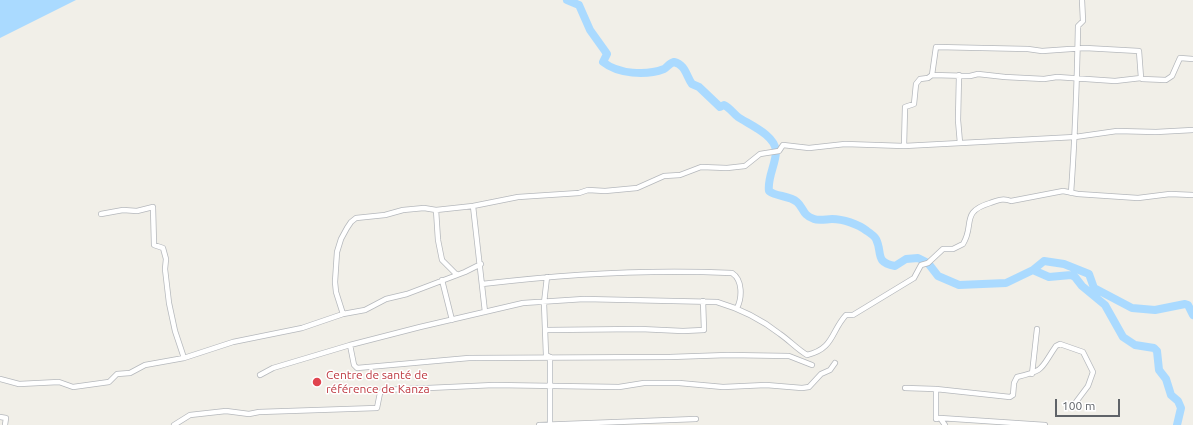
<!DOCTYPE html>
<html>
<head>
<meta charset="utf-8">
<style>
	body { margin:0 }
	#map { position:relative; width:1193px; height:425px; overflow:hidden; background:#f1efe8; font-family:Ubuntu,sans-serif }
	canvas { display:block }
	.scale { position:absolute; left:1055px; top:399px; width:65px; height:18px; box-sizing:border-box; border:2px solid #5f6368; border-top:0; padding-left:5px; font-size:12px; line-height:14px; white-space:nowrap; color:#5f6368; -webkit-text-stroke:3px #fff; paint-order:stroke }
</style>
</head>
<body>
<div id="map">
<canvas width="1193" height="425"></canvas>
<div class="scale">100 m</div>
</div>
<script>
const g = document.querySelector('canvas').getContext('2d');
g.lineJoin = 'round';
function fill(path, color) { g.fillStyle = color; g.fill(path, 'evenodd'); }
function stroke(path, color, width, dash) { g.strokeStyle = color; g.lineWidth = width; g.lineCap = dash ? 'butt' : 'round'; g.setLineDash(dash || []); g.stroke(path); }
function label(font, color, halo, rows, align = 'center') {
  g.font = font + ' Ubuntu,sans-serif'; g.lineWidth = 3; g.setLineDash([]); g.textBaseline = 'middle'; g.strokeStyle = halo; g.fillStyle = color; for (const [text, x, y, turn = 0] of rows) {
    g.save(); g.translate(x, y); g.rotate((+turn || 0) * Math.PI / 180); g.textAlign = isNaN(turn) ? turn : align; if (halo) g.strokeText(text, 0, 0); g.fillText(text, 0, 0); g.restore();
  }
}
const water = new Path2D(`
	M0,0H76L0,38Z`);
const river = new Path2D(`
	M567,0L579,5L590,30L605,51L607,54L603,62C618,74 646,76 664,69C667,67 670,63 674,62C686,65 686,76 692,84L699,87L720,107L724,105C730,108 733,113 738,117C750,125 775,135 776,151C776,164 767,178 769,191C776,197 789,195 797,202C804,208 802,215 814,219C819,221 827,219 832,219C843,219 858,224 867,231C870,233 875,237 876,239C883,253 874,262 895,266L906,259L918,258L928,263L938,276L959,285L1006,283L1033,270L1049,277L1071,275L1075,277L1082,286L1105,305L1123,337L1135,345L1154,348L1157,351L1159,370L1166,379L1171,395L1178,401L1181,408L1177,425
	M1033,270L1044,261L1064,264L1089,274L1094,288L1132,308L1155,310L1185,304L1188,305L1193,315`);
const street = new Path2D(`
	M932,75L936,47L1028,49L1042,51L1085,48L1139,51L1141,78
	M959,75L958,120L960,143
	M904,146L905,107L914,104L916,84L920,79L928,78L932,75L970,76L978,74L1005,77L1044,79L1057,77L1115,81L1141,78L1142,79L1166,80L1172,76L1180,58L1193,59
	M1071,193C1075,137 1077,82 1078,26L1083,21L1082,0
	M473,206L485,312
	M436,210L438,240L442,260L457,275
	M101,214L123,210L137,211L153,207L154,245L163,248L166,259L165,269L169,303L175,331L184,358
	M547,277L544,303L546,355L550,357V424
	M442,280L452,320
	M482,284C565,274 649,269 732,273C743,280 742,298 737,308
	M343,314L336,292L335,282L337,252L341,239L347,228L351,222L356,218L385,215L403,210L424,208L436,210L473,206L518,197L579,193L588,190L605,191L637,188L664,176L680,175L701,167L727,168L745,166L760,154L779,151L783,145L809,148L845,144L904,146L1075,137L1117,131L1156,132L1193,130
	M547,330L640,329L683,331L704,330L703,301
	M350,345L354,365L357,368L469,358L670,357L728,355L789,356L812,365
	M1032,374L1037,329
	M260,375L273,368L350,345L420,327L523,303L584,299L717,302C741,309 761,319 780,334C790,341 797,349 807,355C834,349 831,331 846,315H853L914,278L921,265L928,263L943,249H953L963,244C975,225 960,212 990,203C999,200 1003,198 1011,201L1063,191L1078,194L1138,198L1170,194L1193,195
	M0,379L19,384L59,382L73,387L109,382L117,374L130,373L145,365L184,358L233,342L302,328L343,314L365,310L386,299L407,294L465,272L481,264
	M905,388L936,389L1010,397L1013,395L1014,383L1017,377C1046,370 1040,369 1056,346L1060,344L1083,352L1093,372L1088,386L1076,402
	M936,389V419L940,418L945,425
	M0,417L6,418L5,425
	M940,418L1045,425
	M174,425L190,415L226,411L249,414L259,412L377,408L380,393L384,390L494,385L619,387L644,383H679L723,387L766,385L802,388L809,387L821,374L830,370L835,363
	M539,425L696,419`);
const markers = [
	[317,382,5,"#e0444e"]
];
const healthNames = [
	["Centre de santé de",326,375],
	["référence de Kanza",326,389]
];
fill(water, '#aadaff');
stroke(river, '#aadaff', 8);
stroke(street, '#b5b8bc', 6);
stroke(street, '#fff', 4.5);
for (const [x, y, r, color] of markers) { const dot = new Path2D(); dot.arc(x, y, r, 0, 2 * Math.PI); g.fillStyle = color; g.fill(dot); stroke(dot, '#fff', 1.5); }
label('12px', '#be3a42', '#fff', healthNames, 'left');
</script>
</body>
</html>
